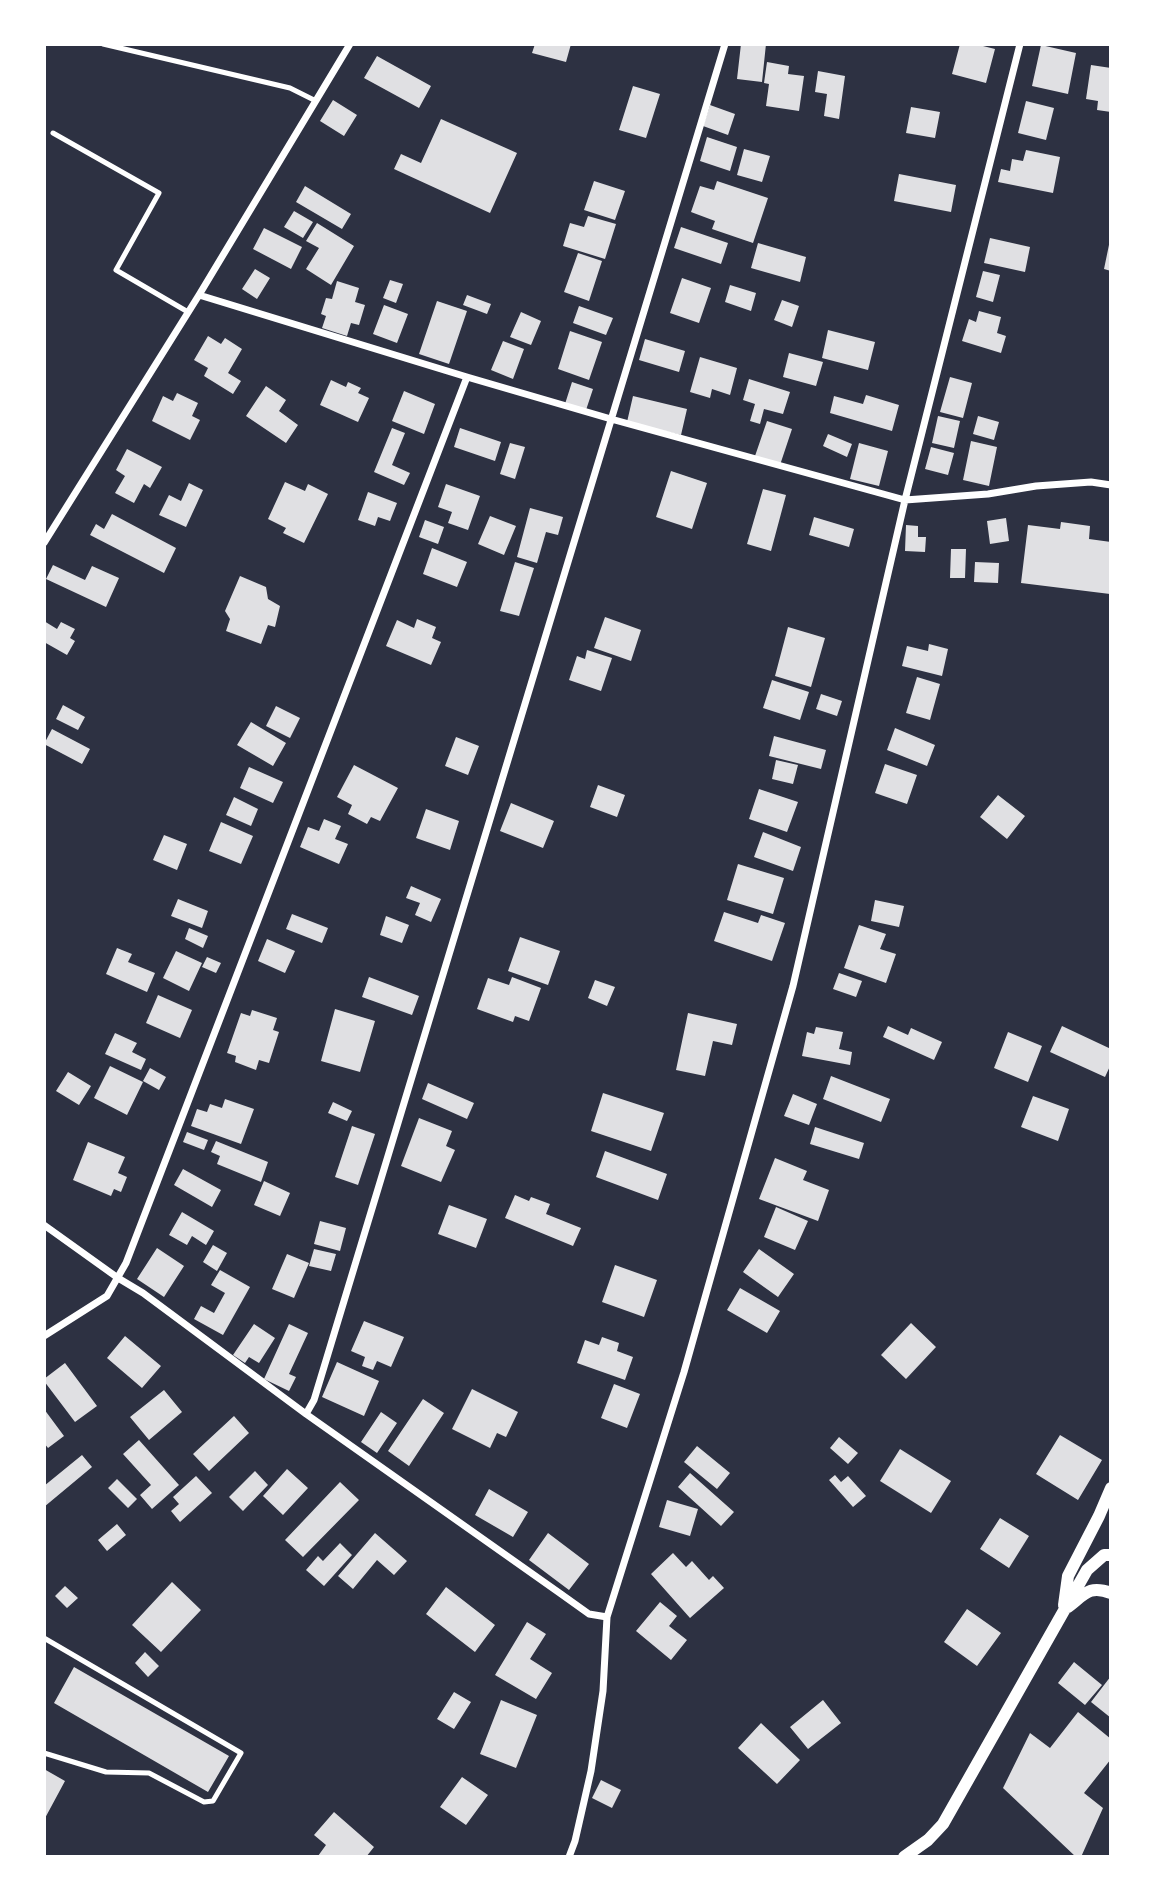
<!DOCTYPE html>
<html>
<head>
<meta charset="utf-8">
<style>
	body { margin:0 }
	#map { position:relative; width:1155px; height:1901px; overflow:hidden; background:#2d3142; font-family:"Sofia Sans Condensed",sans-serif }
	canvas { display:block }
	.frame { position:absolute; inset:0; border:46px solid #fff; pointer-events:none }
</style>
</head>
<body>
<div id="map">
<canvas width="1155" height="1901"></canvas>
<div class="frame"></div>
</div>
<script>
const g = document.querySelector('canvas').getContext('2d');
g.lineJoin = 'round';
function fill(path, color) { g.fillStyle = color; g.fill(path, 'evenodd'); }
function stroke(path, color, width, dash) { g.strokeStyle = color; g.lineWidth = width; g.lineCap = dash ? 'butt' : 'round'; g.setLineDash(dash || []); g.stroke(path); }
const building = new Path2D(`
	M535,44H571L566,62L532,53Z
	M741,44H766L762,82L737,79Z
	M960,44H975L995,49L986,83L952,74Z
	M1041,45L1076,53L1068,94L1032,86Z
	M377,56L431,86L419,108L364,78Z
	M767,62L789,66L788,74L804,76L799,111L766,106L769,84L764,83Z
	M1091,65L1111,68V112L1097,110L1098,101L1086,99Z
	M818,71L845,76L839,119L824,116L827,94L815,92Z
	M633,86L660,94L646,138L619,130Z
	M333,100L357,115L344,136L320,121Z
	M1026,101L1054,108L1046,140L1018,133Z
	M710,105L735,114L728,135L703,126Z
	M911,107L940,112L935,138L906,133Z
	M441,119L517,153L490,213L394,169L401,154L421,163Z
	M707,137L737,147L730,171L700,161Z
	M744,149L770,156L762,182L737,175Z
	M1026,150L1060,157L1053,193L998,182L1001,169L1010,171L1012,159L1023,161Z
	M899,174L956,185L951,212L894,201Z
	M594,181L625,191L615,220L584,210Z
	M717,181L768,198L753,243L712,229L715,221L691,212L700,186L714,190Z
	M305,186L351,214L342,229L296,202Z
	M294,211L313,222L303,238L284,227Z
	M588,216L616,224L605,259L563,246L570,223L584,227Z
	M317,223L354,246L331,285L306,269L319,248L306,241Z
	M681,227L728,243L721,264L674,248Z
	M264,228L302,247L291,269L253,249Z
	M990,238L1030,247L1025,272L984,263Z
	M1110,240H1111V271L1104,269Z
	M758,243L806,257L800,282L751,268Z
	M578,253L602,261L589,301L564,292Z
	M255,269L270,278L257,299L242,289Z
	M983,271L1000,275L993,302L976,297Z
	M682,278L711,288L699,323L670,313Z
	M390,280L403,284L396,303L383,298Z
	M337,281L359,288L355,302L365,305L359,325L351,323L347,336L322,328L326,316L321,314L326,298L332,299Z
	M730,285L756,293L751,311L725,302Z
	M467,295L491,304L487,314L463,305Z
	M782,300L799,306L792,327L774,320Z
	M437,301L467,311L449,364L419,354Z
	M384,305L408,314L397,343L373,334Z
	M579,306L613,318L606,335L573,323Z
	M979,311L1001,317L997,333L1006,336L1001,353L962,341L969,319L976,322Z
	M521,312L541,321L531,345L510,337Z
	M828,330L875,342L868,370L822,358Z
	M570,331L602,342L589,380L558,369Z
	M208,336L221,344L225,338L242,349L228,373L241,381L233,394L204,376L208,368L194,360Z
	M645,339L685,351L679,372L639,360Z
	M503,341L524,349L513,379L491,370Z
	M789,353L823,362L816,386L783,377Z
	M700,357L737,368L730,395L712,389L710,398L690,392Z
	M950,377L972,383L963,418L940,412Z
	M749,379L790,392L783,414L764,409L760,424L750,421L755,404L743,400Z
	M331,380L346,387L348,382L361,388L358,393L369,398L358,422L320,405Z
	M572,382L593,389L586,410L565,404Z
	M266,386L286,400L279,411L298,425L286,443L246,416Z
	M404,391L435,404L424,434L392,421Z
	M177,393L198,403L192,416L200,420L190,440L152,421L163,396L173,401Z
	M866,395L899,405L892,431L830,413L834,396L863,404Z
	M633,396L687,409L681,435L627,422Z
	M938,416L960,421L954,448L932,443Z
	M978,416L999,422L994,440L973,434Z
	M767,421L792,429L780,465L755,456Z
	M392,428L405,433L392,465L410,473L404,485L374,472Z
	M460,428L501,442L495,461L454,447Z
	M828,434L852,444L847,457L823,446Z
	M971,441L997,447L989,486L963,480Z
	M510,443L525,447L515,479L500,474Z
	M859,443L888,451L879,486L850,479Z
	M931,447L954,453L948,475L925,469Z
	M127,449L162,467L150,488L144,484L134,503L115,493L125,476L116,470Z
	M671,471L707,483L692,529L656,517Z
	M285,482L305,491L308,484L328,494L304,543L283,533L286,528L268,519Z
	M189,483L203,490L186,527L159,515L169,495L181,501Z
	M446,484L480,496L468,530L448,523L452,512L438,507Z
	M763,489L786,495L771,551L747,544Z
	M368,492L397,503L390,521L378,517L375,526L358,520Z
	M530,508L563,517L558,535L546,532L537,563L517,557Z
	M112,514L176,548L164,573L90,535L96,524L104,529Z
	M490,516L516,526L504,555L478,544Z
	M814,517L854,529L849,547L809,535Z
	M1006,518L1009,541L990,544L987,521Z
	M425,520L444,527L438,544L419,537Z
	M1061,522L1090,526L1089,539L1111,542L1110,594L1021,583L1028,525L1060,529Z
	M906,525L918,526V537H926L925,552L905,551Z
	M432,548L467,562L457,587L423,574Z
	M951,549H966L965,578H950Z
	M515,562L534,568L519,616L500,611Z
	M975,562L999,563L998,583L974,582Z
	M53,565L85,580L92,566L119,578L106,607L46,579Z
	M240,576L266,587L268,599L280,606L275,627L268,625L261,644L226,631L230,619L225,611Z
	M605,617L641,630L631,661L594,648Z
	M417,619L436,627L432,638L441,642L431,665L386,646L397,620L414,628Z
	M44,621L57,629L61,622L75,629L70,638L75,641L67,655L44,642Z
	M788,627L825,638L811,687L775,676Z
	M929,644L948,649L942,676L902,666L907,646L928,651Z
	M587,650L612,658L601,691L569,680L577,656L585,659Z
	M917,677L940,684L930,720L906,713Z
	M772,680L809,692L800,720L763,708Z
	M821,694L842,701L837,716L816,709Z
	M63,705L85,717L78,730L56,719Z
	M276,706L300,718L290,738L266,726Z
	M251,722L286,743L273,766L237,745Z
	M895,728L935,745L927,766L887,750Z
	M52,729L90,749L82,764L44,744Z
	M774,736L826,750L821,769L769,756Z
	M456,737L479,746L468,775L445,766Z
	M776,760L798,765L793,784L772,779Z
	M885,764L917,775L907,804L875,793Z
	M354,765L398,788L380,821L371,817L367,824L348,814L352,805L337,797Z
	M249,767L283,782L273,803L240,788Z
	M598,785L625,795L617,817L590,807Z
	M759,789L798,802L787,832L749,819Z
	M998,795L1025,816L1007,839L980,817Z
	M234,797L258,809L251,826L226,815Z
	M511,803L554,821L543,848L500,831Z
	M426,809L459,821L450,850L416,838Z
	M324,819L341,826L335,839L348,844L339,864L300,847L308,827L319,831Z
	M221,822L253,836L241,864L209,851Z
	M763,832L801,847L793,871L754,857Z
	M164,835L187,844L177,870L153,860Z
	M738,864L784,878L773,914L727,900Z
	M411,886L441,899L431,922L415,915L420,903L406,898Z
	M178,899L208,911L202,928L171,916Z
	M875,900L904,906L899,927L871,921Z
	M724,912L758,923L761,915L785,923L772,961L714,941Z
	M292,914L328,928L322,943L286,929Z
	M386,916L409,925L402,943L380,935Z
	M859,925L886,934L880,949L896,954L886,983L844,968Z
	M189,928L208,936L203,948L185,939Z
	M520,937L560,951L548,985L508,971Z
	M267,939L295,951L285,973L258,961Z
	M117,948L132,954L128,962L155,973L147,992L106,974Z
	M176,951L202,963L189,991L163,978Z
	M207,957L221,963L216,973L202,967Z
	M839,973L862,981L856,997L833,989Z
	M369,977L419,996L412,1015L362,997Z
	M512,977L541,988L529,1021L515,1016L513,1022L477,1009L488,978L509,985Z
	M595,980L615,987L607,1006L588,998Z
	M158,995L192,1010L180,1038L146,1023Z
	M335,1009L375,1021L360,1072L321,1061Z
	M252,1010L277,1018L273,1030L279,1032L269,1063L259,1060L256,1070L235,1062L236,1056L227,1053L241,1013L250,1016Z
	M688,1013L737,1024L732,1045L713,1041L705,1076L676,1070Z
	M888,1026L908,1035L911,1028L942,1042L934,1060L883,1037Z
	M1062,1026L1111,1049V1064L1105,1077L1050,1052Z
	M816,1027L843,1032L839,1049L852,1052L850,1065L802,1056L807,1032L814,1034Z
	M1008,1032L1042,1046L1028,1082L994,1068Z
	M115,1033L137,1043L132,1052L146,1059L141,1070L105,1054Z
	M110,1066L143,1082L127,1115L94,1098Z
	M150,1068L166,1077L159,1090L143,1081Z
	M68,1072L91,1086L79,1105L56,1091Z
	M831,1076L890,1099L881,1122L823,1099Z
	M428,1083L474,1103L467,1119L422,1099Z
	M603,1093L664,1113L651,1151L591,1131Z
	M793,1094L817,1104L809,1125L784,1116Z
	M1033,1096L1069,1109L1058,1141L1021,1127Z
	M225,1099L254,1109L241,1144L191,1126L197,1109L207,1112L210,1104L222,1108Z
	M333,1102L352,1111L347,1121L328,1113Z
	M419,1118L452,1131L446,1146L455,1150L441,1182L401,1166Z
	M352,1126L375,1134L358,1185L335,1177Z
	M815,1127L864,1143L859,1159L810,1144Z
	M187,1132L208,1140L204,1150L183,1142Z
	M216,1141L268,1162L261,1182L217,1164L220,1156L211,1152Z
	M88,1142L125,1157L118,1173L127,1177L121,1192L114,1189L111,1196L73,1180Z
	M605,1151L667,1174L658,1200L596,1177Z
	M775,1158L807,1171L803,1180L829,1190L818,1221L759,1199Z
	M183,1169L221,1190L212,1207L174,1185Z
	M264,1181L290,1193L280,1216L254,1205Z
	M515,1195L529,1201L531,1197L550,1204L546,1214L581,1228L573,1246L505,1218Z
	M449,1205L487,1219L476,1248L438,1234Z
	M776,1207L808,1221L795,1250L764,1237Z
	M182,1212L214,1231L206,1245L192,1236L187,1245L169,1235Z
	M320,1221L346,1228L340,1251L314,1244Z
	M213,1245L227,1253L217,1271L203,1262Z
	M157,1248L184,1266L164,1297L137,1279Z
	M314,1249L336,1254L331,1271L309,1266Z
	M759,1249L794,1274L778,1297L743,1272Z
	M287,1254L309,1263L294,1298L272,1289Z
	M615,1265L657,1280L644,1317L602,1302Z
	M220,1270L250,1287L223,1335L194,1319L201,1306L214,1313L225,1293L211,1285Z
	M740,1288L780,1311L767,1333L727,1310Z
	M364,1321L404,1337L391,1367L377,1361L373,1370L362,1366L365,1357L351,1351Z
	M911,1323L936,1347L906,1379L881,1355Z
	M254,1324L275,1338L259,1363L249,1357L245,1363L233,1355Z
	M289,1324L308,1333L289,1374L296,1377L289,1391L264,1379Z
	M125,1336L161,1366L142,1388L107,1358Z
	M602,1337L619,1343L617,1351L633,1357L625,1380L577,1363L585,1340L599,1345Z
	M337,1362L379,1381L364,1416L322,1397Z
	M65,1363L97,1406L75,1422L44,1381V1379Z
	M614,1384L640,1394L627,1428L601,1418Z
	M472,1389L518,1412L506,1437L497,1433L490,1448L452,1429Z
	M164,1390L182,1412L149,1440L130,1417Z
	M423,1399L444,1413L409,1466L388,1451Z
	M44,1409L64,1436L48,1448L44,1443Z
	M381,1412L397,1423L377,1453L361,1442Z
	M234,1416L249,1433L209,1471L193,1454Z
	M1060,1435L1102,1460L1078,1500L1036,1474Z
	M839,1437L858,1453L848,1464L830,1448Z
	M139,1440L179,1485L152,1509L140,1495L151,1485L123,1454Z
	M697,1446L730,1473L717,1489L684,1462Z
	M900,1449L951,1481L931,1513L880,1481Z
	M82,1455L92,1467L44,1507V1486Z
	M287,1469L308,1488L283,1515L263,1496Z
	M255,1471L268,1485L243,1511L229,1497Z
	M690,1473L734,1512L721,1526L678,1487Z
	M835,1475L841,1482L848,1476L866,1496L853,1507L829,1480Z
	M196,1476L212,1493L180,1522L171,1511L179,1504L173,1497Z
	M117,1479L137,1499L128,1508L108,1488Z
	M340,1482L359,1500L303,1557L285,1540Z
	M489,1489L528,1512L513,1537L475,1515Z
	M667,1500L698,1509L690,1536L659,1527Z
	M1000,1518L1029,1536L1009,1568L980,1549Z
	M117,1524L126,1535L107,1551L98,1540Z
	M375,1533L407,1561L394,1575L377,1560L353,1589L338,1576Z
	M548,1533L589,1564L569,1590L529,1560Z
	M340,1543L352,1555L324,1586L306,1570L318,1556L323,1561Z
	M673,1553L686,1567L692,1561L709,1580L713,1576L724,1588L690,1618L651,1574Z
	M172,1582L201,1610L161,1652L132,1625Z
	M65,1586L78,1598L67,1608L55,1596Z
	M446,1587L495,1625L475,1652L426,1614Z
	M660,1602L677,1616L669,1626L687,1640L671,1660L636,1631Z
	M967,1609L1001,1633L977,1666L944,1642Z
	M527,1622L546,1634L530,1659L552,1673L536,1699L495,1675Z
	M145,1652L159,1666L148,1677L135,1663Z
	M1074,1662L1102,1685L1085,1705L1058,1683Z
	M74,1667L229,1756L208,1792L54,1703Z
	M1111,1676V1718L1091,1702Z
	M454,1692L471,1702L454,1729L437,1719Z
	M501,1700L537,1715L516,1768L480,1754Z
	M823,1700L841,1723L808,1749L790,1727Z
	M1078,1712L1111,1739V1759L1084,1793L1103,1808L1081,1857H1076L1003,1788L1030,1733L1050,1748Z
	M761,1723L800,1760L777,1784L738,1748Z
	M44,1769L65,1781L44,1820Z
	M462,1777L488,1795L466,1825L440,1807Z
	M601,1780L621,1790L612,1808L592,1798Z
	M334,1812L374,1847L366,1857H320L318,1856L326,1845L314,1835Z`);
const service = new Path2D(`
	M103,44L290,88L316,101
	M53,133L159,193L116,270L188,312
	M44,1638L241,1753L213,1801L204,1802L149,1773L106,1772L44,1753`);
const minor = new Path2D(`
	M199,295L467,377L611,419L905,500L988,494L1036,486L1091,482L1111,485
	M44,543L199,295L350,44
	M44,1225L118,1278L143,1293L306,1414L561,1594L589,1614L607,1617
	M44,1336L107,1296L126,1263L467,377
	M306,1414L314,1400L725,44
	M569,1857L575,1841L591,1771L603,1691L607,1617L684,1372L793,986L905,500L1020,44`);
const tertiary = new Path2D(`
	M1064,1605L1068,1576L1099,1516L1111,1488
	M1068,1607C1085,1594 1089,1585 1111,1593
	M904,1857L928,1840L943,1824L1087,1570L1104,1555H1111`);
fill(building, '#e0e0e3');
stroke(service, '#fff', 5);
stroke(minor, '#fff', 7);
stroke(tertiary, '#fff', 12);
</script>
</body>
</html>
